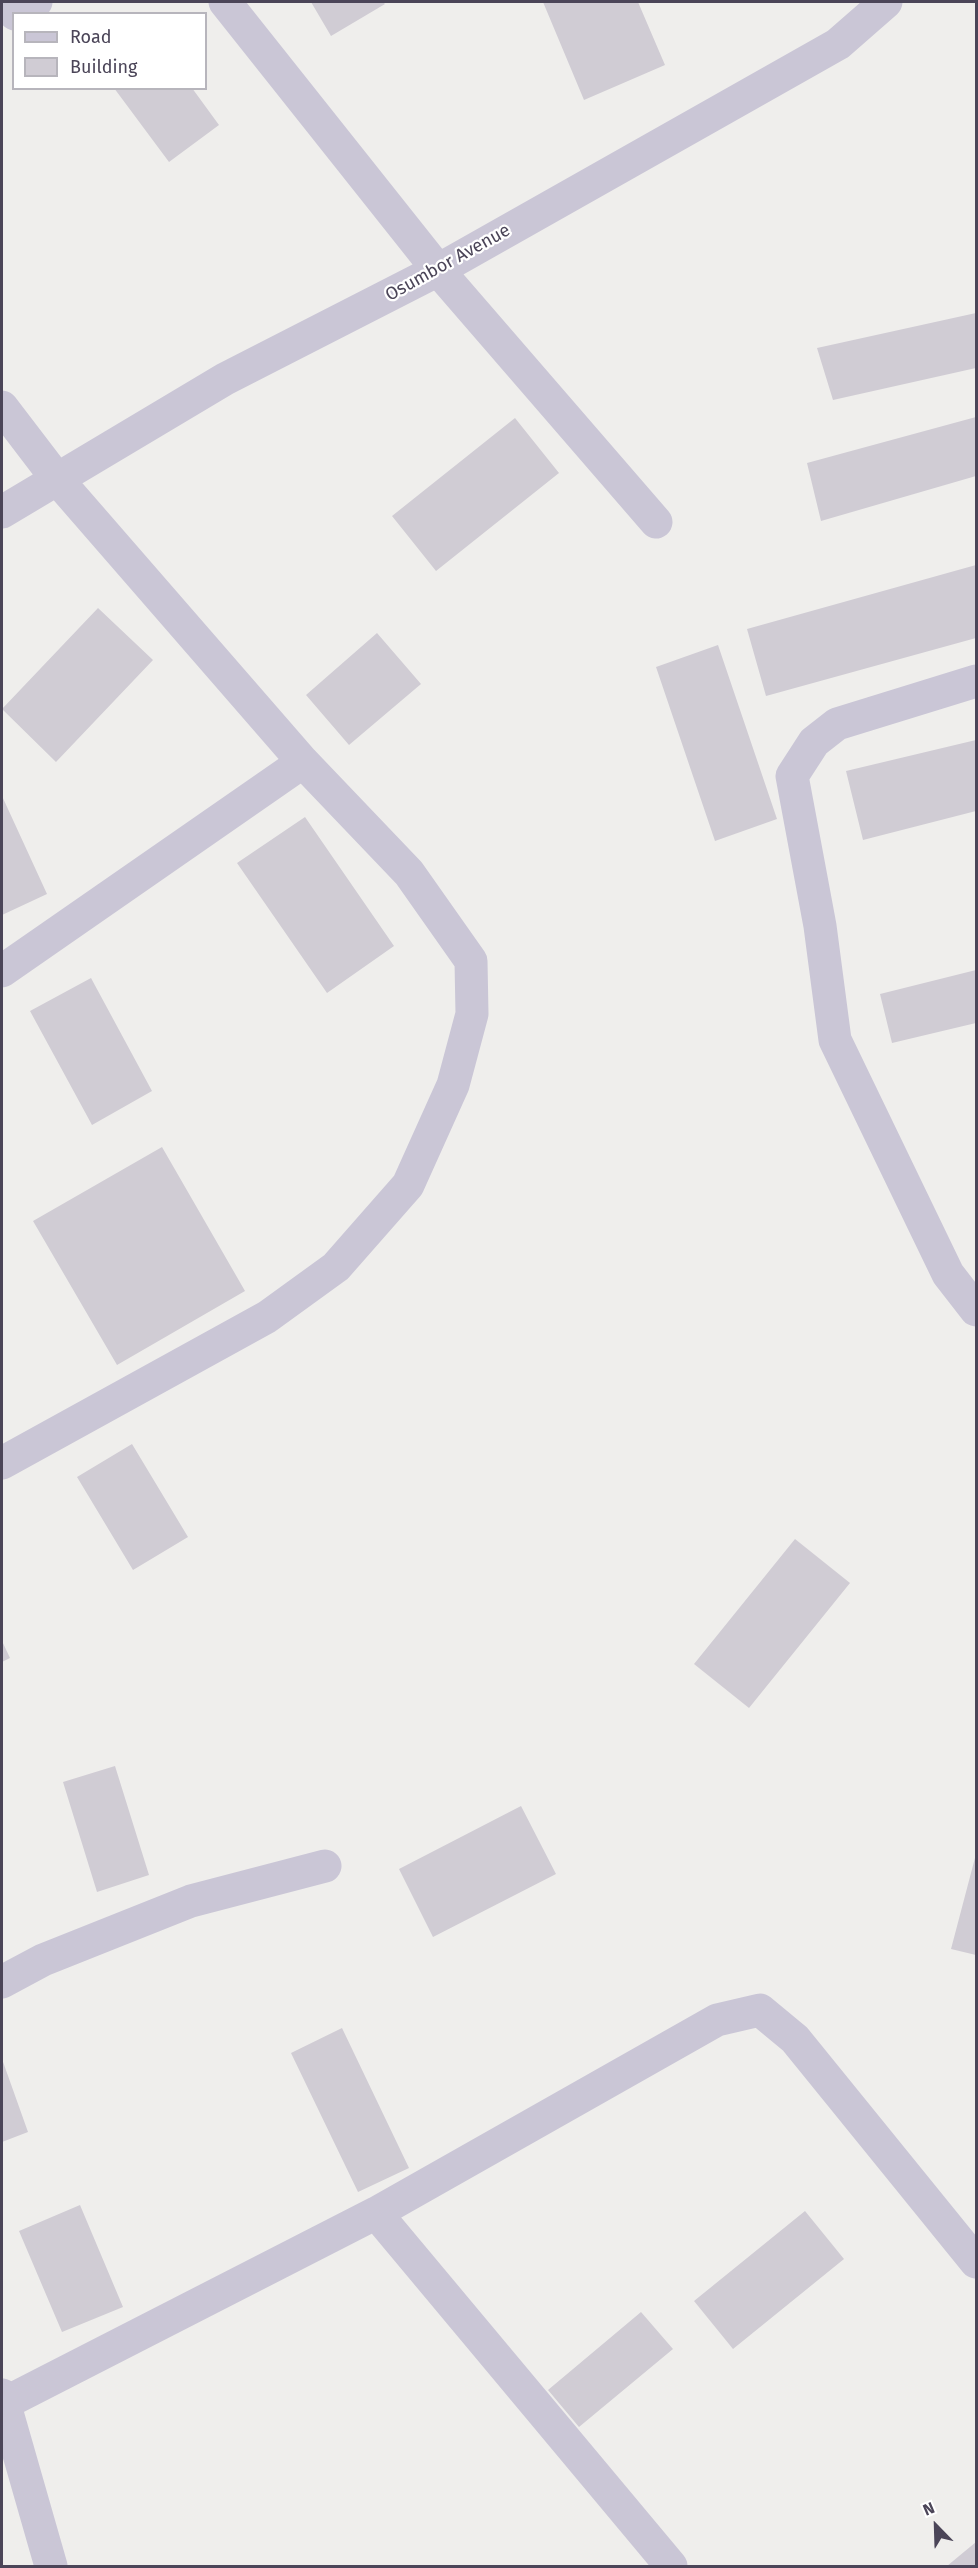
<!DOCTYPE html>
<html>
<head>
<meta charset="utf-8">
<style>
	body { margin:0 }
	#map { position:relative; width:978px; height:2568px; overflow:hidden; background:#efeeec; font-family:"Fira Sans",sans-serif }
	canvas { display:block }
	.frame { position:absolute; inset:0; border:3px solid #4b4558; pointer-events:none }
	.legend { position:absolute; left:12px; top:12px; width:195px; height:78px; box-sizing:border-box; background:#fff; border:2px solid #b7b5bc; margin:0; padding:8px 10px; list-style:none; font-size:18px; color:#4b4558 }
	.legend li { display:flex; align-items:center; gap:12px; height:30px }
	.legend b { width:30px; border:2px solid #b7b5bc }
	.north { position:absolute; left:906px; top:2496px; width:60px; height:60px; -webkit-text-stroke:4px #fff; paint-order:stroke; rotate:337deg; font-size:16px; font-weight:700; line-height:24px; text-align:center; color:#4b4558 }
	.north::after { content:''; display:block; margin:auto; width:21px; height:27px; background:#4b4558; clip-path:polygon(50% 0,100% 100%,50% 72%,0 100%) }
</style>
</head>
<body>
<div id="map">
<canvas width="978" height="2568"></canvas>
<div class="frame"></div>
<ul class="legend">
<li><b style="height:8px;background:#cac6d6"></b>Road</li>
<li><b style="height:16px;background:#d0ccd4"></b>Building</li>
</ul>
<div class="north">N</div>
</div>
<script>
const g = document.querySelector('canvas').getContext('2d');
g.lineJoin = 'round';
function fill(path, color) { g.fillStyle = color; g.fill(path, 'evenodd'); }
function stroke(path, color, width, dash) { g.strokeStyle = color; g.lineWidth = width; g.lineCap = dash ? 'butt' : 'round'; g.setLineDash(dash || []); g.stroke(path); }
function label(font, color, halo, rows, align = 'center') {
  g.font = font + ' "Fira Sans",sans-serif'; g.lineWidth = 4.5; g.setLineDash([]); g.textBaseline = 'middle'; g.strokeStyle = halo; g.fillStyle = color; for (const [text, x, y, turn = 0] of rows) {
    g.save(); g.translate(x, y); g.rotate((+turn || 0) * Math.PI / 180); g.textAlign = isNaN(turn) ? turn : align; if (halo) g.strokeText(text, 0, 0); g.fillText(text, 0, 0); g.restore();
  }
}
const building = new Path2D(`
	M311,2H383L385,4L331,36Z
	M543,2H638L665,65L584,100Z
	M114,88H192L219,125L169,162Z
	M976,313V368L833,400L817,348Z
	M976,417V476L821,521L807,463Z
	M515,418L559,473L436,571L392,516Z
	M976,565V638L766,696L747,629Z
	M98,608L153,660L56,762L2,709Z
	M377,633L421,684L349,745L306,695Z
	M718,645L777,819L715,841L656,667Z
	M976,740V811L863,840L846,771Z
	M2,796L47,894L2,915Z
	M305,817L394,946L327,993L237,863Z
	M976,970V1023L892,1043L880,994Z
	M91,978L152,1091L92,1125L30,1011Z
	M162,1147L245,1291L117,1365L33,1221Z
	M132,1444L188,1537L133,1570L77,1477Z
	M795,1539L850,1583L749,1708L694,1664Z
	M2,1641L10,1658L2,1662Z
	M115,1766L149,1875L97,1892L63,1782Z
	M521,1806L556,1874L433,1937L399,1869Z
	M976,1854V1955L951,1949Z
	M342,2028L409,2168L358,2192L291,2053Z
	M2,2059L28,2132L2,2142Z
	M80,2205L123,2307L62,2332L19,2231Z
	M805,2211L844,2259L733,2349L694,2301Z
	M641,2312L673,2349L579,2427L548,2390Z
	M976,2542V2566H947Z`);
const minor = new Path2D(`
	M225,2L438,270L656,522
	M15,14L36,2
	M2,407L57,479L303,762L409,873L471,961L472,1014L453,1085L408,1185L336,1267L267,1317L2,1463
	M2,512L225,379L438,270L838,44L886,2
	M976,681L837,724L814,742L792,776L820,926L835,1040L948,1274L976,1310
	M2,971L303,762
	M2,1982L43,1960L191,1901L325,1866
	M376,2213L671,2566
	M2,2395L51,2566
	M5,2403L376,2213L717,2020L760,2010L795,2039L976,2262`);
const streetNames = [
	["Osumbor Avenue",448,263,-29]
];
fill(building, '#d0ccd4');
stroke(minor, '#cac6d6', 33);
label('18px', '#4b4558', '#fff', streetNames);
</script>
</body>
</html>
